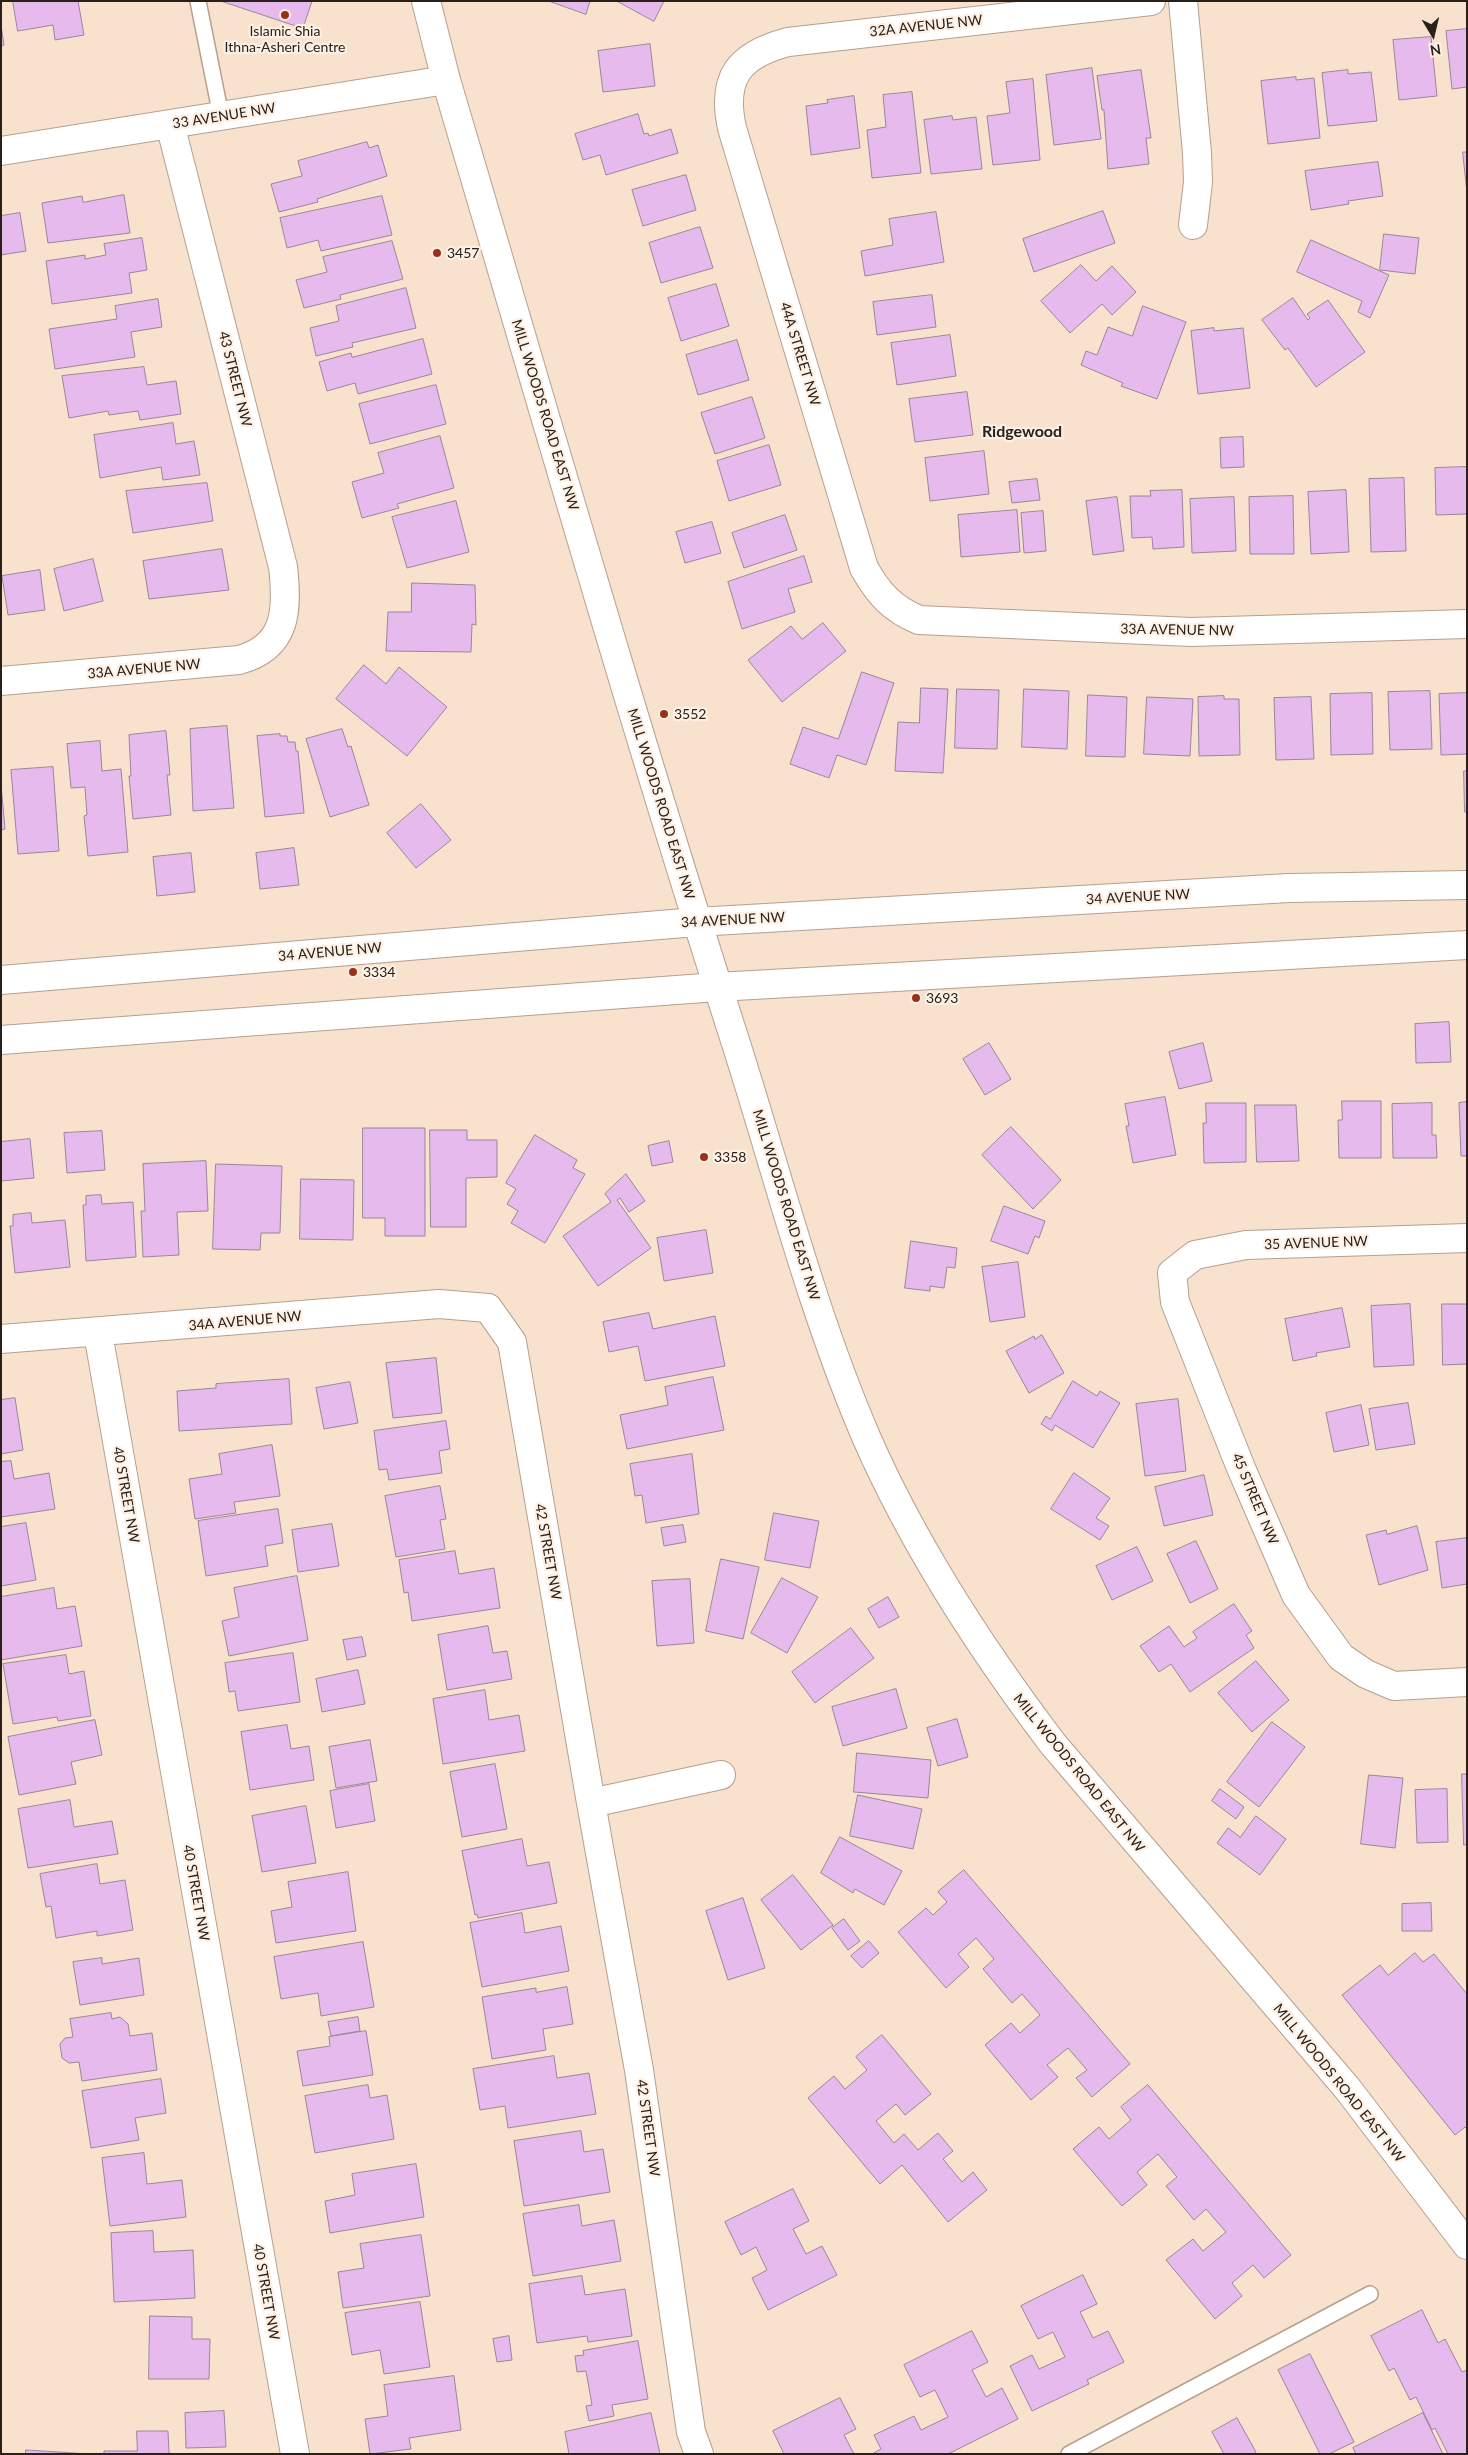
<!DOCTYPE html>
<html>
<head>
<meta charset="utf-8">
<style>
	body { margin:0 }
	#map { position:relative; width:1468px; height:2455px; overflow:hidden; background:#f8e1cd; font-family:Lato,sans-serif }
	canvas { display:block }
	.frame { position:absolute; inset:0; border:2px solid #282019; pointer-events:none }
	.north { position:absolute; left:1408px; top:10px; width:50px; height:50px; -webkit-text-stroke:4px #fef0e4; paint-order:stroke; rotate:171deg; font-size:14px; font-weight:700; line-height:20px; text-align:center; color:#282019 }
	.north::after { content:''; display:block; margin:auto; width:18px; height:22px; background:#282019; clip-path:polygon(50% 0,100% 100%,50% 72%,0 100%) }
</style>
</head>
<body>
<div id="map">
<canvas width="1468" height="2455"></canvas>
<div class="frame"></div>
<div class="north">N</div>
</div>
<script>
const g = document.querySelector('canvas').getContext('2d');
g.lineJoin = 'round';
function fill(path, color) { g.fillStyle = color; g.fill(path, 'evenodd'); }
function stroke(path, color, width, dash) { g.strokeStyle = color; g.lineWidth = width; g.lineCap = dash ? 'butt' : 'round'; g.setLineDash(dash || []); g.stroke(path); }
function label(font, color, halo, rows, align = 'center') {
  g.font = font + ' Lato,sans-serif'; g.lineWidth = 4.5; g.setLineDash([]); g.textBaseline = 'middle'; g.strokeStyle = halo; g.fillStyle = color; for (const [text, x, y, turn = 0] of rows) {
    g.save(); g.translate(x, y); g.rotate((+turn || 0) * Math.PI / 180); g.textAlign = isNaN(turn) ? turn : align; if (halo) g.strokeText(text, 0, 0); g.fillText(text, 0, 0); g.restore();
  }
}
const building = new Path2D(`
	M13,1H78L84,35L55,40L53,25L18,31Z
	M221,1H312L303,28Z
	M549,1H590L586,14Z
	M617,1H664L654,21Z
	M1,25L4,45L1,46Z
	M1467,29V87L1452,89L1446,31Z
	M1431,37L1437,96L1399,100L1393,40Z
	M650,44L655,86L603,92L598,51Z
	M1092,68L1101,139L1054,145L1046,75Z
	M1141,70L1151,138H1146L1149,164L1108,169L1104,110H1102L1097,76Z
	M1348,70V74L1371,72L1377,121L1328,126L1322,73Z
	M1296,77V80L1314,78L1320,138L1268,144L1261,81Z
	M1033,79L1040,160L993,165L987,116L1010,113L1006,82Z
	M912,92L921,173L872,178L867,130L886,127L883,95Z
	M854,96L860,148L811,155L806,106L828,103L827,100Z
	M638,114L644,134L648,133L649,136L671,129L678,153L606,175L600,155L583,160L575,134Z
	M952,116L953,120L976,117L982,169L931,174L924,120Z
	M367,142L369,148L378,145L387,176L317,199L318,202L279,212L271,184L302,176L298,161Z
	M1463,152H1467V192Z
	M1378,162L1383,196L1348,201L1349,204L1311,210L1305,171Z
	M686,175L696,210L643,226L632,190Z
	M124,195L130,233L48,243L42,203L82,196L83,202Z
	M382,196L392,235L321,251L318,240L287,248L280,218Z
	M1103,211L1115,243L1034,272L1023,239Z
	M936,212L944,262L865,276L861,251L893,245L889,219Z
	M20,213L26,251L1,255V216Z
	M700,227L713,268L661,283L649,243Z
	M1384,234L1419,238L1415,274L1380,270Z
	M142,238L147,270L129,273L132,293L52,304L46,261L85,255V259L106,255L104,244Z
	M1311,240L1389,275L1370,318L1358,312L1362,301L1297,272Z
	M392,241L403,279L340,295L341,299L304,308L296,280L327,272L323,257Z
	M1081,265L1096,281L1112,266L1136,292L1112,315L1102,304L1070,333L1041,301Z
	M716,284L729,326L681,341L668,298Z
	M406,288L416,328L352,343L353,347L316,356L310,328L339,321L336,306Z
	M932,295L936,327L877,335L873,302Z
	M1293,298L1308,320L1310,318L1307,314L1328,300L1365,352L1316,387L1288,348L1285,350L1262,320Z
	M158,299L162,327L131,332L135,357L55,369L49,329L117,319L115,306Z
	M1143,306L1186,322L1157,399L1121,386L1123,383L1081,365L1086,351L1097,355L1108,327L1132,336Z
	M1214,328V331L1243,328L1250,388L1198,394L1191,331Z
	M950,335L956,376L897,385L891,343Z
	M423,339L432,374L358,394L355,383L327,391L319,362L351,353L352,357Z
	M737,340L749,380L698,395L686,355Z
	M144,367L147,385L176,381L181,414L140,420L138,411L109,415L108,411L69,418L62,376Z
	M436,385L446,424L370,444L359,404Z
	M967,392L973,435L915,442L909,399Z
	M752,397L765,438L715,454L701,413Z
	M173,423L176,444L194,441L200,475L163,480L161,467L100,478L94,435Z
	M440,436L454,488L397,504L399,508L362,518L352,482L384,473L378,453Z
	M1243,437L1244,467L1221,468L1220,438Z
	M769,445L781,485L729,501L717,461Z
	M984,451L989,494L930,501L925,458Z
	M1467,467V514L1436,515L1435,468Z
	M1404,478L1406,551L1371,552L1369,479Z
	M1037,479L1040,500L1012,503L1009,482Z
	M207,483L213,521L133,533L126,491Z
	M1182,490L1184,547L1153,549L1152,537L1132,538L1130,496H1151L1150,491Z
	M1346,490L1349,552L1311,554L1308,492Z
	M1293,496L1294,554H1250L1249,497Z
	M1117,497L1124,551L1093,555L1086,501Z
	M1234,497L1236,551L1192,553L1190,499Z
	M456,501L469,552L407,568L392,517Z
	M1017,510L1020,552L961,557L958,515Z
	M1043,511L1046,551L1024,553L1021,513Z
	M785,515L797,550L744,568L732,533Z
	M712,522L721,553L685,563L676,532Z
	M222,549L229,590L149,599L143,561Z
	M804,556L812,582L788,589L795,612L742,629L728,582Z
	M93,559L103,601L64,611L54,569Z
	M40,570L45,610L8,615L2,576Z
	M412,583L475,585L476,625L472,624L471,652L386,651L388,612H411Z
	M823,623L846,651L782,702L748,660L791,626L802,639Z
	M364,665L386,684L399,667L447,707L407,756L336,699Z
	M862,672L894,683L866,765L837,755L829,778L790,764L803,727L838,739Z
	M921,688L948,689L943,773L895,771L898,722L919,723Z
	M957,689L999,690L997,749L955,748Z
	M1024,689L1069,691L1067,749L1022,747Z
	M1430,691L1432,749L1390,750L1388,692Z
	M1372,693L1373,754L1331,755L1330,694Z
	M1467,693V754L1441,755L1439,694Z
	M1088,695L1127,697L1125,757L1086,756Z
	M1224,696V699H1239L1240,755L1199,756L1198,697Z
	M1147,697L1193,699L1190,756L1144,754Z
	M1311,697L1314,759L1276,760L1274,698Z
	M227,726L234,808L193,811L190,729Z
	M342,729L348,747L351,746L369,805L330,817L306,739Z
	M166,731L170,775H167L171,815L133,819L129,776H131L129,735Z
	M280,734V736H287L288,742H295L296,751H298L304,813L265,817L257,736Z
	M100,741L102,771L121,769L128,852L88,856L84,816L87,815L85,787L71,788L67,744Z
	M53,767L59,851L18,854L11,770Z
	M1464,771H1467V812H1465Z
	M1,784L5,829L1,830Z
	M421,804L451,840L416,868L387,833Z
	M294,848L299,885L260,889L256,853Z
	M191,853L195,892L157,896L153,857Z
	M1449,1022L1451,1062L1416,1063L1415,1024Z
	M989,1043L1011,1079L985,1095L963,1059Z
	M1203,1043L1212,1081L1179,1089L1169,1052Z
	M1165,1097L1176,1155L1133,1163L1126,1126H1129L1125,1104Z
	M1342,1101H1381V1158H1339L1338,1120H1342Z
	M1467,1102V1156H1461L1459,1103Z
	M1206,1103H1246V1162L1204,1163L1203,1123H1206Z
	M1432,1103V1135H1436L1437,1158H1393L1392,1104Z
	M1255,1105H1296L1299,1161L1257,1162Z
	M1011,1127L1061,1180L1033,1209L982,1155Z
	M363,1128H425V1236H385V1218H363Z
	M430,1130H467V1140H497V1177L466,1178V1227H431Z
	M102,1131L105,1170L67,1173L64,1133Z
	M535,1135L577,1160L573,1168L585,1174L545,1243L511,1223L518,1211L507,1204L516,1189L506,1183Z
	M30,1139L34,1178L1,1181V1142Z
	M669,1141L673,1162L652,1166L648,1146Z
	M206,1161L208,1211L177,1212L179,1255L143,1257L141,1211H145L143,1164Z
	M216,1164L282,1166L280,1233H261L260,1250L213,1249Z
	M626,1174L645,1201L629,1212L620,1198L617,1200L651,1248L598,1286L563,1236L611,1202L605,1194Z
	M301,1179L354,1180L353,1240L300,1239Z
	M101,1195L102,1204L133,1202L136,1257L86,1261L83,1205H86V1196Z
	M1004,1206L1045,1221L1039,1238L1035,1236L1028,1254L991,1241Z
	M31,1213L32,1223L65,1220L70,1267L15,1273L10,1226H13V1215Z
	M706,1230L713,1273L664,1281L657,1238Z
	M911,1241L957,1248L955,1268L947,1267L944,1288L930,1286V1291L905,1288Z
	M1018,1262L1025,1317L990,1322L982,1267Z
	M1410,1304L1414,1365L1374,1367L1371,1306Z
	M1442,1304H1467V1364L1443,1365Z
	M1342,1308L1350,1347L1316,1353L1317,1356L1293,1361L1285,1319Z
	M649,1313L653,1329L715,1316L725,1366L645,1381L638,1346L609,1352L603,1322Z
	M1042,1335L1064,1373L1029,1393L1006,1351L1034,1336L1035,1339Z
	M436,1358L442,1413L393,1418L386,1363Z
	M713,1377L724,1430L627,1449L620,1415L668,1405L665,1387Z
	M289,1379L292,1424L179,1431L177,1391L216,1388V1384Z
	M1073,1381L1097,1396L1100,1391L1120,1403L1093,1448L1055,1425L1052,1431L1041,1424L1046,1416L1050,1419Z
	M350,1382L358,1423L324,1429L316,1388Z
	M15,1398L23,1450L1,1454V1400Z
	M1178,1399L1186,1471L1145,1476L1136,1404Z
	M1408,1403L1415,1444L1376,1450L1369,1409Z
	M1361,1405L1369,1445L1334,1452L1326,1413Z
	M446,1421L450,1449L439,1451L442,1473L389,1480L387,1469L379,1470L374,1431Z
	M272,1445L280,1496L234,1502L236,1513L195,1519L189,1479L222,1474L219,1454Z
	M692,1454L699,1514L646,1523L642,1495L635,1496L630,1464Z
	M11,1461L14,1479L49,1473L55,1509L1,1517V1462Z
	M1074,1473L1110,1498L1096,1518L1109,1526L1100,1540L1051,1509Z
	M1204,1475L1213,1515L1164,1526L1155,1487Z
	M440,1486L446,1519L440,1520L445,1549L396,1557L385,1496Z
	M278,1509L283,1543L265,1546L268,1566L206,1576L198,1521Z
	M774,1513L819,1521L810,1568L765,1560Z
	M26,1523L36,1580L1,1586V1527Z
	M332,1524L339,1566L298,1572L292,1530Z
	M683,1525L686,1542L664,1546L661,1528Z
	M1417,1526L1428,1570L1379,1585L1366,1535L1386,1530L1387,1534Z
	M1467,1538V1584L1442,1588L1436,1542Z
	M1196,1541L1218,1589L1190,1603L1167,1554Z
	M1137,1547L1153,1581L1112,1600L1096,1566Z
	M455,1551L459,1574L494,1568L500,1608L412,1621L408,1592L404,1593L399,1560Z
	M721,1559L759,1567L743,1639L706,1631Z
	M297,1576L308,1640L229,1656L222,1621L239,1617L234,1588Z
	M782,1578L818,1597L787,1653L751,1633Z
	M690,1579L694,1643L657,1646L652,1581Z
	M54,1588L57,1609L75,1606L82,1646L1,1660V1597Z
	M888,1597L899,1617L879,1628L868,1609Z
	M1234,1604L1252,1631L1246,1635L1254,1648L1190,1692L1171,1664L1159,1672L1140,1646L1169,1626L1184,1647L1197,1638L1193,1632Z
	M488,1626L493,1653L507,1651L512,1679L447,1690L438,1635Z
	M851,1628L874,1658L815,1703L792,1672Z
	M362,1637L366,1656L347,1660L343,1640Z
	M293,1653L300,1702L238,1711L235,1691L229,1692L225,1663Z
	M66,1655L69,1674L84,1671L91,1716L58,1721L57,1717L13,1724L3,1664Z
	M1256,1661L1289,1700L1252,1732L1218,1693Z
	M358,1670L365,1704L322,1712L316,1679Z
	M896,1689L907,1728L843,1746L832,1707Z
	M485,1690L489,1720L519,1715L525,1751L443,1764L433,1699Z
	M957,1719L968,1757L938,1766L927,1728Z
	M95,1720L102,1755L71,1762L76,1784L19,1795L8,1737Z
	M1272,1722L1305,1747L1259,1807L1227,1782Z
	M287,1725L291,1749L309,1746L314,1780L250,1790L241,1732Z
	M370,1740L377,1781L336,1788L329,1747Z
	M857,1753L931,1760L928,1798L854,1792Z
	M495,1764L507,1829L462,1837L450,1772Z
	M1462,1774H1467V1844L1464,1845Z
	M1369,1775L1403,1778L1395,1848L1361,1844Z
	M369,1784L375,1821L336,1828L330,1791Z
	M1220,1789L1244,1807L1236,1819L1212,1801Z
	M1447,1789L1448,1842L1417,1843L1415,1790Z
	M858,1795L922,1809L913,1849L850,1836Z
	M70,1800L74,1827L112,1821L118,1854L28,1868L18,1809Z
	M306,1806L316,1863L262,1872L252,1816Z
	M1256,1816L1286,1839L1260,1875L1217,1843L1228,1828L1240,1837Z
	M840,1837L902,1871L884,1905L855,1889L853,1893L821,1873Z
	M522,1839L527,1866L549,1862L557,1903L478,1918L477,1914L475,1915L462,1851Z
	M97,1864L100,1884L125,1880L133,1930L97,1936V1931L56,1938L51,1906L46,1907L40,1874Z
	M964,1870L1130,2064L1092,2097L1076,2078L1087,2070L1068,2048L1047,2065L1058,2077L1031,2100L985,2045L1011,2023L1020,2033L1040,2015L1022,1994L1012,2003L983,1969L994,1959L976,1938L958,1954L969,1967L946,1988L898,1932L926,1908L933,1915L947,1902L938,1892Z
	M348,1872L356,1931L276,1943L271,1911L292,1907L288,1882Z
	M793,1875L833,1925L801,1950L761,1900Z
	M743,1898L765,1968L728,1980L706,1911Z
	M1431,1903L1432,1931H1402V1904Z
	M522,1913L525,1933L561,1926L569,1971L482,1987L470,1923Z
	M844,1919L860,1941L848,1950L832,1928Z
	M869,1941L879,1953L862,1968L851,1956Z
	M363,1942L374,2007L321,2016L318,1993L281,1999L274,1957Z
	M1415,1953L1423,1962L1434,1954L1467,1994V2129L1465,2127L1455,2135L1342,1995L1380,1965L1388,1975Z
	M102,1958V1964L139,1958L144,1995L80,2005L73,1962Z
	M567,1987L573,2024L543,2029L546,2050L492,2059L482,1997L536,1988V1992Z
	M111,2013L112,2019L120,2017L128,2024L130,2036L152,2033L157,2070L82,2081L79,2062L69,2063L62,2058L60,2044L65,2038L73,2037L70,2019Z
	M358,2017L360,2031L331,2036L328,2022Z
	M366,2031L373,2075L303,2086L297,2051L330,2046L329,2037Z
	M882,2035L931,2094L905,2115L896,2104L876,2121L894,2143L904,2134L918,2150L938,2133L953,2151L943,2159L962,2182L973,2172L987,2190L948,2222L902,2165L880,2184L808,2098L834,2076L845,2089L867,2070L856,2057Z
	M554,2056L557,2078L589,2073L596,2114L508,2128L505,2106L480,2110L473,2069Z
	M161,2079L166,2113L135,2118L139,2140L91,2148L82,2091Z
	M368,2085L370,2098L387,2095L394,2139L315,2153L305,2096Z
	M1148,2085L1291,2255L1264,2278L1253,2265L1232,2283L1242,2296L1215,2319L1166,2260L1193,2239L1203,2251L1226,2232L1206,2209L1194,2220L1166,2186L1177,2177L1158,2154L1137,2172L1147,2185L1122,2206L1073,2149L1099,2127L1109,2139L1131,2120L1121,2107Z
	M581,2131L584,2152L603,2149L610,2192L524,2206L514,2141Z
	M144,2153L147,2184L182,2180L186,2217L110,2226L102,2158Z
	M416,2164L424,2217L330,2233L325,2201L355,2195L352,2174Z
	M793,2189L809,2221L793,2229L806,2254L822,2246L837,2275L768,2310L752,2278L767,2270L756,2247L741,2255L725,2222Z
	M579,2205L582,2226L614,2220L621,2261L533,2276L523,2214Z
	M153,2231L154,2252L193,2250L195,2298L114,2302L111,2233Z
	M421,2235L430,2296L343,2308L338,2272L364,2268L360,2244Z
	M1083,2275L1097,2304L1080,2312L1093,2338L1108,2331L1124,2362L1087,2380L1089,2384L1032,2411L1010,2366L1032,2355L1039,2369L1065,2357L1053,2332L1038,2339L1021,2306Z
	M582,2276L585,2295L625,2289L632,2336L588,2342L587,2336L537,2343L529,2284Z
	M420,2302L430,2367L384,2374L380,2350L352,2355L345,2313Z
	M1422,2310L1438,2343L1445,2339L1462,2372L1467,2370V2454H1448L1435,2428L1432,2430L1416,2397L1410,2400L1394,2368L1389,2371L1371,2336Z
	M150,2316L192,2317V2339H210L209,2379H149Z
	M972,2331L988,2362L972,2370L986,2397L1002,2388L1018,2419L948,2454H872L881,2449L874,2435L914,2416L921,2430L948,2417L935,2390L920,2397L904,2365Z
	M509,2336L512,2360L497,2362L493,2339Z
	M638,2341L648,2399L612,2405L614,2416L589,2421L586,2406L592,2405L586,2371L577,2372L575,2356L584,2355L583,2351Z
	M1310,2354L1354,2442L1329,2454H1320L1278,2370Z
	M454,2376L461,2430L409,2438L411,2449L370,2454L365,2419L388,2416L384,2385Z
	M840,2398L856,2429L844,2435L854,2454H784L773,2431Z
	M224,2411L226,2447L186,2448L185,2413Z
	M651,2413L660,2454H569L565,2432Z
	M1423,2413L1443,2454H1356L1353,2448Z
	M1237,2418L1256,2452L1253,2454H1224L1212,2432Z
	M137,2431H168L169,2453L174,2454H104V2451H137Z
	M26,2450L90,2454H26Z`);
const lane = new Path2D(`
	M198,1L221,116
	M1069,2454L1370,2294`);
const street = new Path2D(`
	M1151,1L788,42C739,55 721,77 732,128L864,568C878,593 892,609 919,620L1191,632L1467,624
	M1183,1L1197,153L1198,182L1193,225
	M1,151L446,80
	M1,681L239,660C287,647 288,610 283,567L170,124
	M1467,1238L1246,1245L1195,1255L1172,1273L1175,1302L1241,1468L1296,1595L1341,1657L1366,1674L1394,1686L1467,1682
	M98,1333L295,2454
	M1,1339L439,1304L488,1308L512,1342L591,1803L639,2070L691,2432L699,2454
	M591,1803L721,1775`);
const secondary = new Path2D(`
	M426,1L446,80C540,397 631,716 732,1031C776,1167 810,1307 867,1439C915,1548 981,1649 1053,1744L1347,2088L1467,2245
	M1,980L696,922L1289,888L1467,885
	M1,1040L717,987L1467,945`);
const markers = [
	[285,15,5,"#993118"],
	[437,253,5,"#993118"],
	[664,714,5,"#993118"],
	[353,972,5,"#993118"],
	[916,998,5,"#993118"],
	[704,1157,5,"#993118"]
];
const streetNames = [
	["32A AVENUE NW",926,26,-6],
	["33 AVENUE NW",224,116,-9],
	["44A STREET NW",800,354,73],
	["43 STREET NW",235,379,76],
	["MILL WOODS ROAD EAST NW",545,415,73],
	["33A AVENUE NW",1177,630,1],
	["33A AVENUE NW",144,669,-5],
	["MILL WOODS ROAD EAST NW",661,804,73],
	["34 AVENUE NW",1138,897,-3],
	["34 AVENUE NW",733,920,-3],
	["34 AVENUE NW",330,952,-5],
	["MILL WOODS ROAD EAST NW",786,1205,73],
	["35 AVENUE NW",1316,1243,-2],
	["34A AVENUE NW",245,1321,-5],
	["40 STREET NW",126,1495,80],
	["45 STREET NW",1255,1499,67],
	["42 STREET NW",548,1552,80],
	["MILL WOODS ROAD EAST NW",1079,1773,51],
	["40 STREET NW",196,1893,80],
	["MILL WOODS ROAD EAST NW",1339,2083,51],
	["42 STREET NW",648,2128,82],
	["40 STREET NW",266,2292,80]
];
const poiNames = [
	["Islamic Shia",285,31,"center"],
	["Ithna-Asheri Centre",285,47,"center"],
	["3457",447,253],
	["3552",674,714],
	["3334",363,972],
	["3693",926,998],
	["3358",714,1157]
];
const quarterNames = [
	["Ridgewood",1022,432]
];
fill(building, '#e6baec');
stroke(building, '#98869b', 1);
stroke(lane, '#b6a08e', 18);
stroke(street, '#b6a08e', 30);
stroke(secondary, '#b6a08e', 30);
stroke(lane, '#fff', 15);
stroke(street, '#fff', 28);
stroke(secondary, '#fff', 28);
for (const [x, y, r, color] of markers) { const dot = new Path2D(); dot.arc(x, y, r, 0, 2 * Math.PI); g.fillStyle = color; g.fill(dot); stroke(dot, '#fef0e4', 2); }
label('14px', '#282019', '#fef0e4', streetNames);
label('14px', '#282019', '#fef0e4', poiNames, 'left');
label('bold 16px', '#282019', '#fef0e4', quarterNames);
</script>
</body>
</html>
